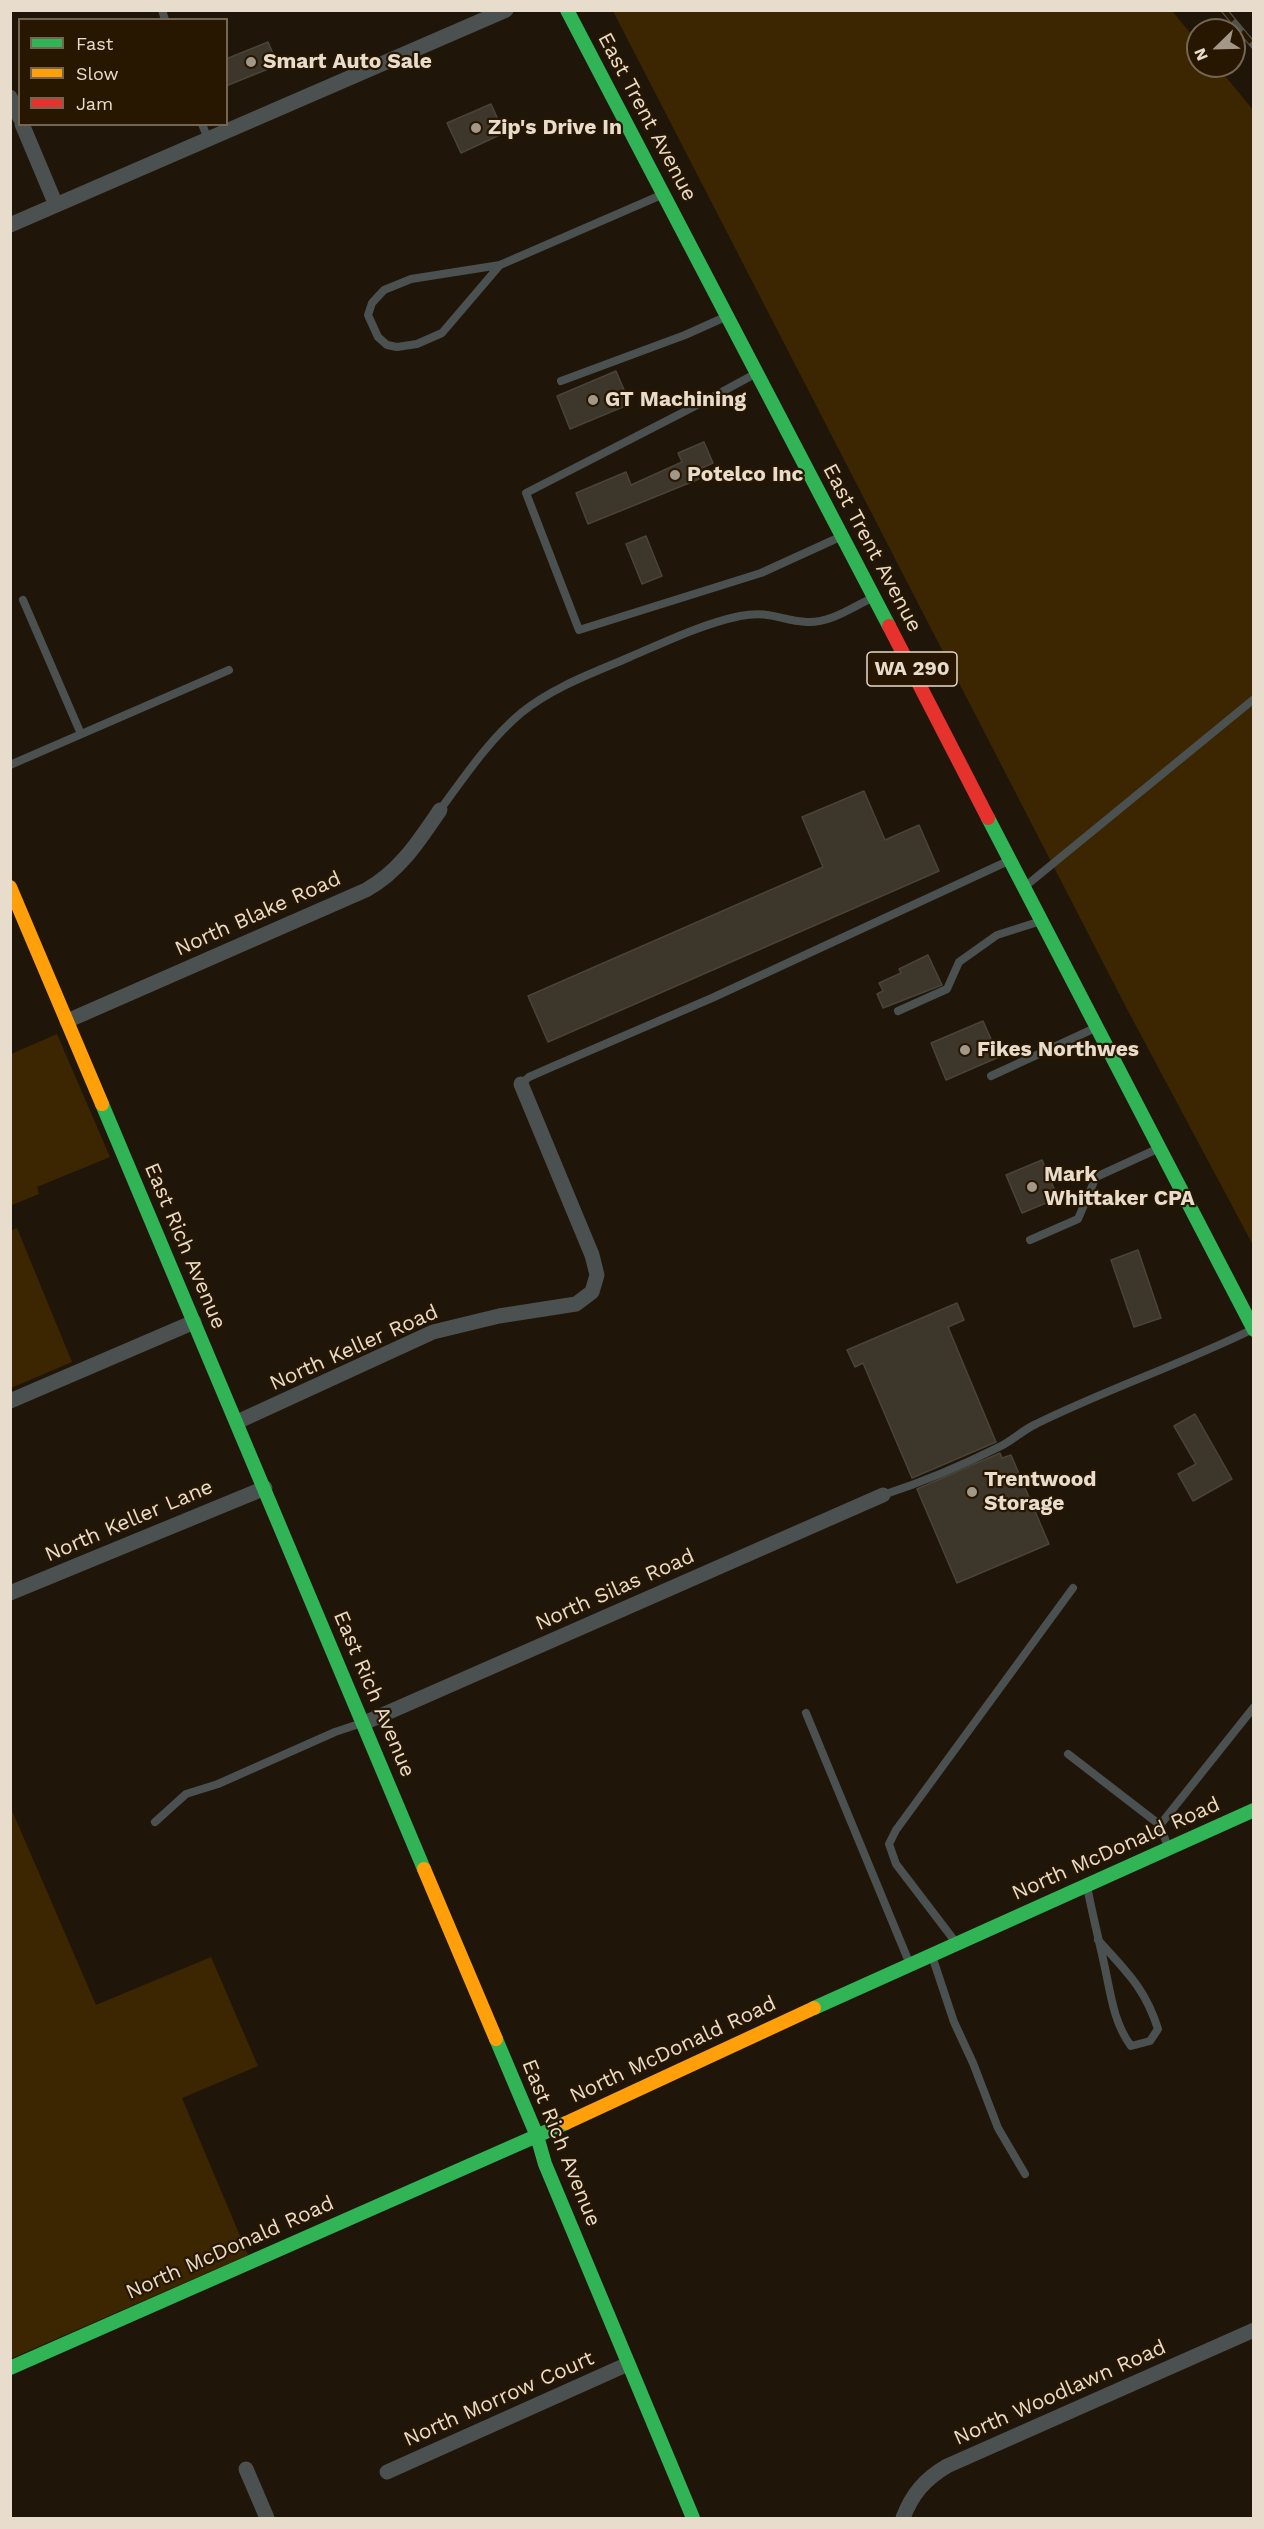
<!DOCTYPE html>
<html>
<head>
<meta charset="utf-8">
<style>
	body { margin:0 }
	#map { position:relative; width:1264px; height:2529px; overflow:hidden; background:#1f1609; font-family:"Work Sans",sans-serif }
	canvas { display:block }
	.frame { position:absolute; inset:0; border:12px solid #e8dccd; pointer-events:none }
	.legend { position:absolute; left:18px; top:18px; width:210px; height:108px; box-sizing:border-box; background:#281700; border:2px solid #756652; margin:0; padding:8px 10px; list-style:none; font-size:18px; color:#e8dccd }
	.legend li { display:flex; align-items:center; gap:12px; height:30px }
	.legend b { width:30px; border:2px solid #756652 }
	.north { position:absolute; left:1186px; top:18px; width:60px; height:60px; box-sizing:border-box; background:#281700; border:2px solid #756652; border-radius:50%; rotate:247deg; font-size:16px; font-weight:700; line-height:24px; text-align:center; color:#e8dccd }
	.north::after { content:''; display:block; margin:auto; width:21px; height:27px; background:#a29788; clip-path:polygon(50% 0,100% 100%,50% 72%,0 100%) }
</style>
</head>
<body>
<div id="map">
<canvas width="1264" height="2529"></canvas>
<div class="frame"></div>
<ul class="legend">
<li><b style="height:8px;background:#30b455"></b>Fast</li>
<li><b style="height:8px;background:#ff9f0a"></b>Slow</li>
<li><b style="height:8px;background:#e5322d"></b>Jam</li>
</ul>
<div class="north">N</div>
</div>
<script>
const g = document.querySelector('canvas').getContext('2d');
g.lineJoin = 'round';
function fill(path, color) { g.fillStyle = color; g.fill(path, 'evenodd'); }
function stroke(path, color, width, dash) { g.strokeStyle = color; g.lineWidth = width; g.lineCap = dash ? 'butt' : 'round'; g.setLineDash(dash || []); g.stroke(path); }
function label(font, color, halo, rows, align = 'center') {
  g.font = font + ' "Work Sans",sans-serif'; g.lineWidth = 4.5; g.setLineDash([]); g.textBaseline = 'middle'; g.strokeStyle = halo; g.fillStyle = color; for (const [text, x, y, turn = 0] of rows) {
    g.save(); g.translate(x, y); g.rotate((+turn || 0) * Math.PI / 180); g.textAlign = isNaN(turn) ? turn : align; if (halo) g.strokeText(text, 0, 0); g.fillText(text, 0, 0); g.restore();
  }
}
const green = new Path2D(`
	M613,11H1172L1198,42V66H1217L1253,110V1245L1127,1009Z
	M57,1034L110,1157L37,1187L39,1194L12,1205L11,1054Z
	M17,1228L72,1362L11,1388L10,1231Z
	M10,1806L96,2005L211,1957L258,2066L182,2098L248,2255L10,2359Z`);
const building = new Path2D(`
	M268,42L278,65L226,86V59Z
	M491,104L504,133L461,153L447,123Z
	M616,371L630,404L570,429L557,396Z
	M704,442L713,463L695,471L699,479L588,524L576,493L626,472L631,485L682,462L678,453Z
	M646,536L662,576L642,584L626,544Z
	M864,791L885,840L919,825L939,871L548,1042L528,996L823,867L802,817Z
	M928,955L942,985L883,1008L877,994L883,991L879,983L901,973L899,969Z
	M983,1021L999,1057L946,1080L931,1043Z
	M1042,1160L1058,1198L1022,1213L1006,1175Z
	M1138,1250L1161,1318L1134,1327L1111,1260Z
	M957,1303L964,1320L948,1327L996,1442L912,1478L863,1363L855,1367L847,1350Z
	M1195,1414L1232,1479L1193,1501L1178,1474L1196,1464L1174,1426Z
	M1000,1453L1002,1458L1011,1455L1049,1544L957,1583L917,1489Z`);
const lane = new Path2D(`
	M162,10L165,20
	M202,124L208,139
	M500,265L442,333L417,344L397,347L387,345L378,337L368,315L372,303L384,290L411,279L500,265L659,196
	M753,375L707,400L526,493L579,630L761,573L840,537
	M561,381L685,335L723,318
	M23,600L81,734
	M10,765L229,670
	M440,810C465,776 489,740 521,713C553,687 593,673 630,657C665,642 702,624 740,616C771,610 781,621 807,622C830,623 851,608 870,599
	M1028,884L1254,699
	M898,1011L947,989L959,962L997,935L1038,922
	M991,1076L1093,1029
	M521,1084L529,1077L554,1066L712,998L1006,862
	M1030,1240L1078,1219L1096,1177L1155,1150
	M883,1495C923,1482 963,1465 1001,1446C1013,1440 1023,1430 1036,1424C1105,1390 1179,1365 1249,1331
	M806,1713L909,1962
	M1068,1754L1160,1825
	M155,1822L186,1794L218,1784L335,1732L359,1724
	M1168,1847L1160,1825L1254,1707
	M1087,1886C1092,1913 1099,1940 1105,1968C1111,1996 1114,2023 1131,2046L1150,2041L1158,2029C1145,1988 1126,1971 1098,1940
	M954,1940L896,1864L889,1844L896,1830L1073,1588
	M932,1956L954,2022L973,2063L998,2128L1025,2174`);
const street = new Path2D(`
	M10,97L20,118
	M22,124L56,205
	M10,225L506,10
	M67,1021L366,890C399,872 419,841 440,810
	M10,1401L194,1322
	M237,1422L433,1332L499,1316L576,1304L592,1292L597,1275L592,1255L521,1084
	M10,1593L265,1488
	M364,1723L883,1495
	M246,2469L267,2518
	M387,2472L628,2364
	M903,2518C912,2494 925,2479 947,2466L1254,2330`);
const fast = new Path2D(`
	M567,10L889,626
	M988,818L1254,1330
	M102,1104L424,1869
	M814,2008L1254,1810
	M496,2039L537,2136L545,2164L693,2518
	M10,2368L566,2123`);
const slow = new Path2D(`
	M10,887L102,1104
	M424,1869L496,2039
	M566,2123L814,2008`);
const jam = new Path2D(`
	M889,626L988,818`);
const rail = new Path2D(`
	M1224,10L1254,46`);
const markers = [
	[251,62,6,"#a29788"],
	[476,128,6,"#a29788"],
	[593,400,6,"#a29788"],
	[675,475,6,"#a29788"],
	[965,1050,6,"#a29788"],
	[1032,1187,6,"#a29788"],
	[972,1492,6,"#a29788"]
];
const shields = [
	[912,669,90]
];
const shieldNames = [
	["WA 290",912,669]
];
const poiNames = [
	["Smart Auto Sale",263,62],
	["Zip's Drive In",488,128],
	["GT Machining",605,400],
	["Potelco Inc",687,475],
	["Fikes Northwes",977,1050],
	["Mark",1044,1175],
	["Whittaker CPA",1044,1199],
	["Trentwood",984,1480],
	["Storage",984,1504]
];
const streetNames = [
	["East Trent Avenue",647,117,62],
	["East Trent Avenue",872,548,62],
	["North Blake Road",258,914,-24],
	["East Rich Avenue",185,1246,67],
	["North Keller Road",354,1348,-24],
	["North Keller Lane",129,1521,-23],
	["North Silas Road",615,1590,-24],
	["East Rich Avenue",374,1694,67],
	["North McDonald Road",1116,1849,-24],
	["North McDonald Road",673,2050,-25],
	["East Rich Avenue",561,2143,68],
	["North McDonald Road",230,2248,-24],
	["North Woodlawn Road",1060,2393,-24],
	["North Morrow Court",499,2399,-24]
];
fill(green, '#3c2601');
fill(building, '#3d362b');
stroke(building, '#4a4338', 1.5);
stroke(lane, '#4a5150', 8);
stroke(street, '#4a5150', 15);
stroke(fast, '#30b455', 14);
stroke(slow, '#ff9f0a', 14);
stroke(jam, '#e5322d', 14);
stroke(rail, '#51514c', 7);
stroke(rail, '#281700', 4.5, [14]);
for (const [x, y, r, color] of markers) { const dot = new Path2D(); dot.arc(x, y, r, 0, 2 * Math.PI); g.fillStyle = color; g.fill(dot); stroke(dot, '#281700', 2); }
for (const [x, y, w] of shields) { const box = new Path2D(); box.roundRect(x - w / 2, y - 17, w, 34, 4.5); g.fillStyle = '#281700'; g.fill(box); stroke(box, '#e8dccd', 1.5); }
label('bold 20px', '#e8dccd', null, shieldNames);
label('bold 21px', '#e8dccd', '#281700', poiNames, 'left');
label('21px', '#e8dccd', '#281700', streetNames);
</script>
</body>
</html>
